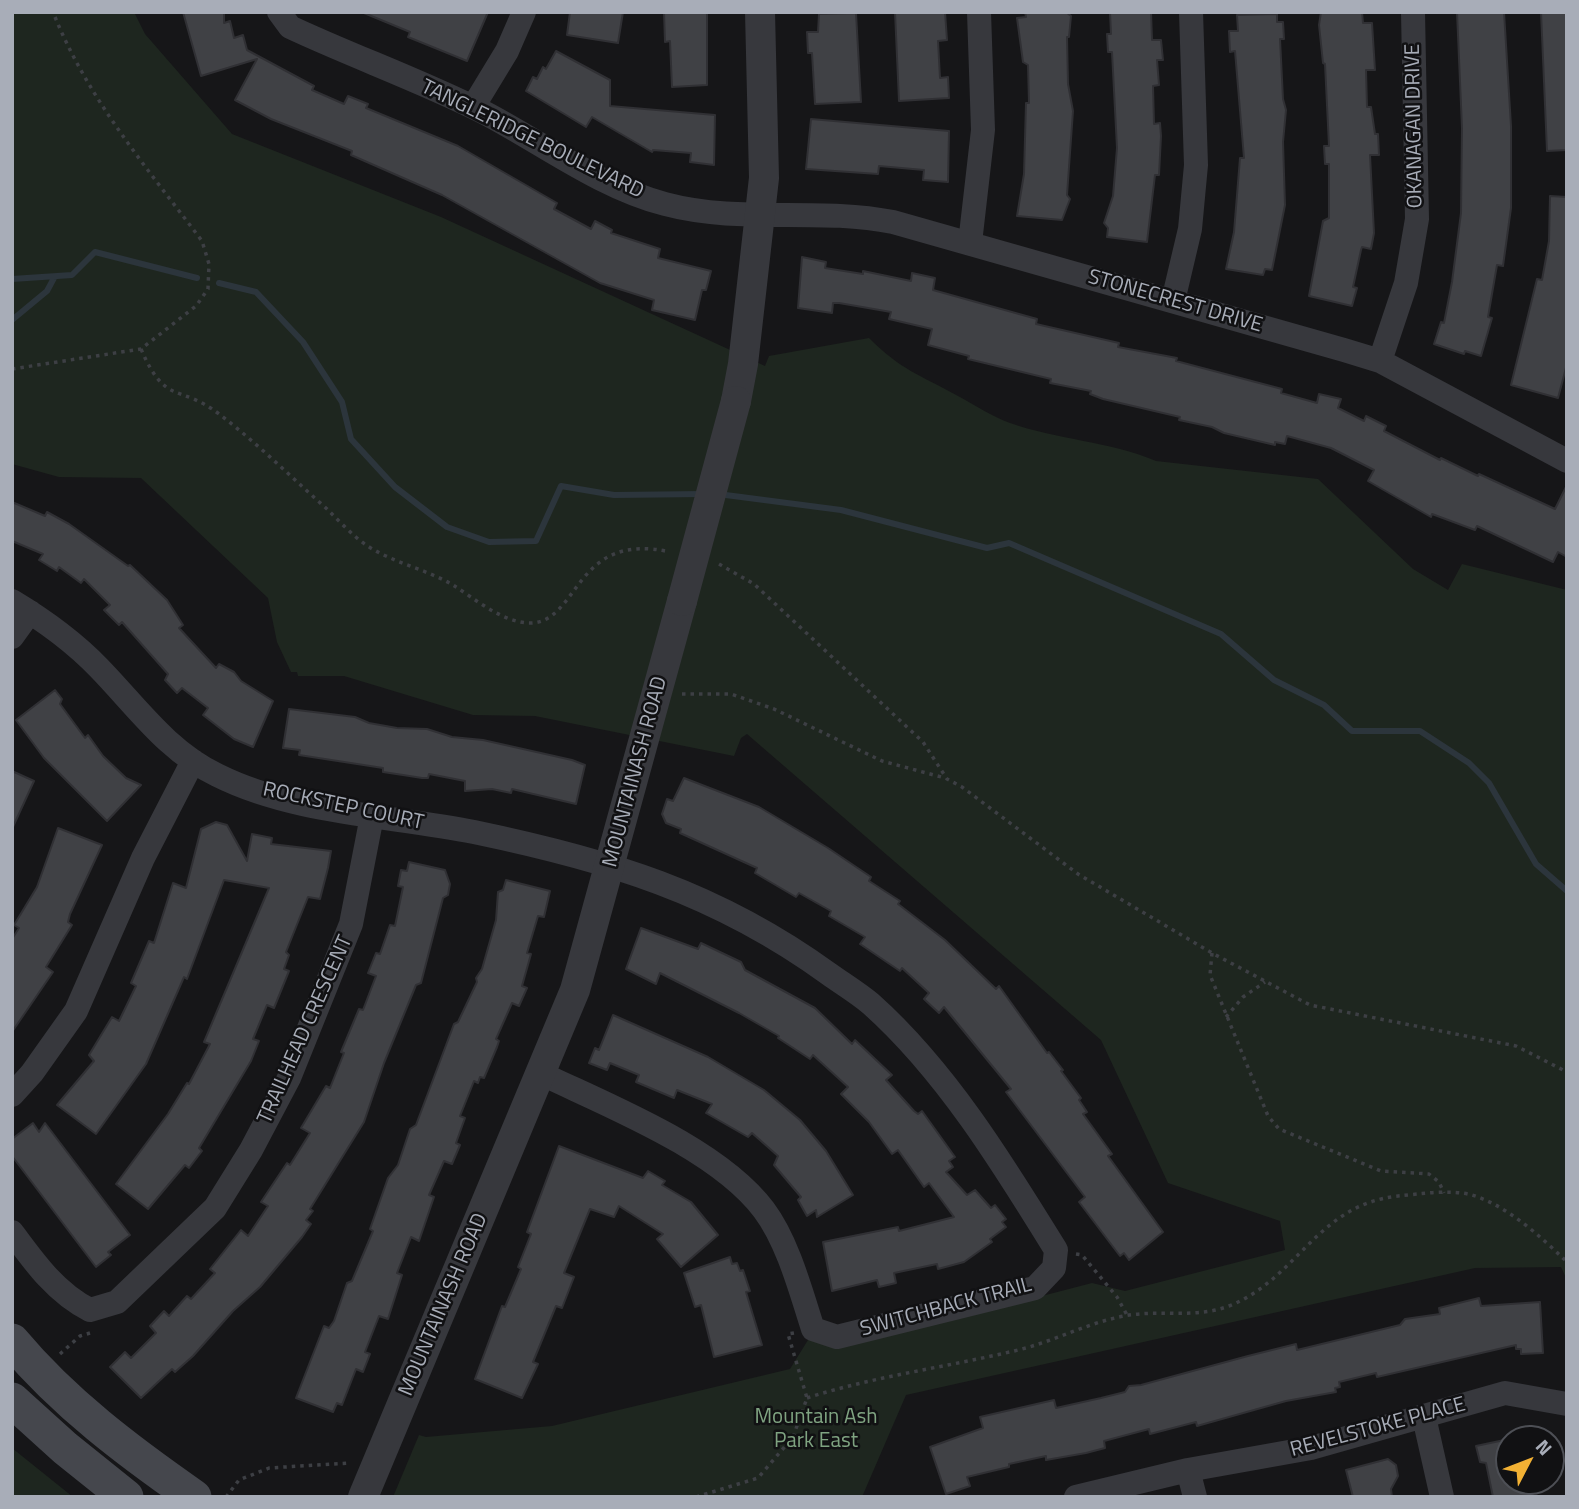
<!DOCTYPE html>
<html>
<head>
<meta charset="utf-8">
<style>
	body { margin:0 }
	#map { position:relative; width:1579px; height:1509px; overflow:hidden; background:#161618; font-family:"Titillium Web",sans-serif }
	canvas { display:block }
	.frame { position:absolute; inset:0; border:14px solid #a8adb8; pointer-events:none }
	.north { position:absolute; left:1495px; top:1425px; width:70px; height:70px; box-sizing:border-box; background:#111113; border:2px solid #4d4f55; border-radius:50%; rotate:48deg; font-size:19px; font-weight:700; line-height:28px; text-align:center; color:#a8adb8 }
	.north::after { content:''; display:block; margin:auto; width:24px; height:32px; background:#f2b134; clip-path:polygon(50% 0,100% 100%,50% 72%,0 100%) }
</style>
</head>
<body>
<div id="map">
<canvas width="1579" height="1509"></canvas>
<div class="frame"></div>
<div class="north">N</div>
</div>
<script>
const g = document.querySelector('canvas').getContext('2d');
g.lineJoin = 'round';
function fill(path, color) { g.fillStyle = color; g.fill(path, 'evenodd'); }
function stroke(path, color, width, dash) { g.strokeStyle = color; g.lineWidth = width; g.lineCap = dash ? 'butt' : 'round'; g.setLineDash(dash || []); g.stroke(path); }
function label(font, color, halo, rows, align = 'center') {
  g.font = font + ' "Titillium Web",sans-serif'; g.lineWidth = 5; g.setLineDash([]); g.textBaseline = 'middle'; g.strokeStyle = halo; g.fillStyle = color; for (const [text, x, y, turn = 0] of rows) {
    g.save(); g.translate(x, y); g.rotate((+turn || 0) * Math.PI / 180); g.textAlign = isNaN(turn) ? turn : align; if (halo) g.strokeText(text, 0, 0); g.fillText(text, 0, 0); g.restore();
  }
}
const green = new Path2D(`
	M12,12H134L145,34L232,134L441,217L765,366L769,356L869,338C901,370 920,375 958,396C975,405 993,417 1010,423C1058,440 1109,441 1156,461L1318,479L1413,569L1448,590L1462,564L1567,590V1280L1561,1267L1475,1268L906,1395L862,1497H393L419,1435L426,1437L552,1426L790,1369L808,1340L888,1336L1092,1283L1125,1291L1285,1250L1280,1221L1168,1183L1101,1040L747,734L741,738L734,756L535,716L473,715L344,676H298L297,672H291L277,642L268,598L141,478L59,477L12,464Z
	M12,1448L73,1497H12Z`);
const stream = new Path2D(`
	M12,279L72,275L95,252L197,278
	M219,283L256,292L303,342L342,402L351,439L395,487L447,527L489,542L536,541L561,486L614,495L704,494
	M12,320L47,291L54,278
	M718,494L841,510L987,548L1009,543L1221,634L1274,680L1324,705L1352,731H1420L1469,763L1489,783L1536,864L1567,891`);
const building = new Path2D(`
	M183,12H224V23L230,21L234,38L243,35L247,50L314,86L312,90L344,104L348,96L368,104L366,108L458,146L557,203L554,209L591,229L595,221L612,230L611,233L660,249L658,258L711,271L706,290H702L695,320L652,310L654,300L600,283L442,195L351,155L352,151L271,119L235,100L257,59L201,76Z
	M488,12L467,61L408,37L410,32L364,13Z
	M570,12H623L618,43L567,35Z
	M664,12H707V85L672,87L670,41L665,42Z
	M895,12H945L947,40L938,41L940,78L948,77L949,98L899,101Z
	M1025,12H1066L1071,16L1069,37H1067L1068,84L1073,111L1067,195L1070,199L1062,220L1017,216L1024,174L1026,103H1029L1028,65L1023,62L1017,18L1026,17Z
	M1110,12H1151L1152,40H1161L1163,60H1157L1159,85L1153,86L1154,124L1160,123L1161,136L1159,175H1155L1147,242L1107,237L1108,228L1104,223L1113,196L1117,148L1112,52H1108L1107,34H1111Z
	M1321,12H1362L1363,23H1372L1375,70H1366L1367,107H1371L1375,134H1378L1379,155H1370L1374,233L1371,249L1362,247L1361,250L1353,287L1357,288L1352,306L1309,296L1323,221L1329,218V164H1325L1324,146H1329L1325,64L1323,63L1319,25Z
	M1457,12H1504L1511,126V208L1503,266L1497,265L1488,317L1492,318L1481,356L1465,351L1464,354L1434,344L1441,322L1444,323L1452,282L1461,213L1462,128Z
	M1541,12H1567V150L1547,151Z
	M856,13L861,102L815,104L812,53H808L807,32H818L819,14Z
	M1277,14V22H1283L1284,39H1280L1283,99L1286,110L1283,142L1285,205L1272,270L1265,269L1263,275L1226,269L1234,232L1240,158H1244L1235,51L1230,52L1229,31H1238L1237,15Z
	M556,51L610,80V106L715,115L714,165L690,162L691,153L653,150L652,152L592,117L586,127L526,91L533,77L537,79L543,67L546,69Z
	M811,119L949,131L948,182L923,180L924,170L879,166L878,174L806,169Z
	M1550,196L1567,197V364L1558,398L1511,385L1537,279L1542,280L1549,241Z
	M802,257L826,262L825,268L863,274V271L911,281L912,273L935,278L933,290L1037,319L1036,324L1119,343L1118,347L1177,358L1176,361L1282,389L1281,393L1317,403L1319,394L1341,399L1338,408L1364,421L1366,416L1386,426L1384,431L1440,460L1441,458L1478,476L1479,474L1555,509L1567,485V557L1558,552L1553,562L1477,526L1475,530L1432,514L1431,517L1368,481L1374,470L1331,448L1287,436L1285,444L1275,442V445L1224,433L1212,427L1179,420L1180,417L1103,399L1090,394L1091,391L1050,383L1051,379L968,359L969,356L928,345L932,329L889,319L891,312L839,303H833L832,313L798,308Z
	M12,502L45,516L47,512L69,524L128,566L130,565L167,600L183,625L179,628L216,668L219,664L234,672L241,681L273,701L253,747L234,739L203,715L208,708L182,688L177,693L165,680L168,674L122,622L119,625L104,610L110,605L84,579L81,583L59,567L57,571L39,560L43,554L12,541Z
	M55,690L62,699L60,704L85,738L88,735L103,756L126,778L141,785L107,821L44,758L16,720Z
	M289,709L355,717L369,723L397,728L427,729L452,737L483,740L572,760L585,765L576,804L512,789L511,793L492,789L465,791V781L429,774L428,778H422L403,775L383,772V768L299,755L300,750L283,748Z
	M12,771L34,781L12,829Z
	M684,778L759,807L828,848L871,877L869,881L900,901L898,904L945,940L996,989L999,986L1047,1053L1049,1052L1063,1070L1061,1071L1081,1098L1079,1100L1087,1112L1083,1114L1112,1154L1108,1156L1163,1232L1129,1260L1124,1253L1120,1256L1079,1202L1085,1197L1006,1092L1011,1089L944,1007L939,1013L924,999L929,993L902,968L900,971L860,944L865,937L829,916L831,911L799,893L796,897L755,873L757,868L680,833L681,829L666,823L662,814L667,799L673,801Z
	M216,822L227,825L247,861L252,834L272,838L271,844L331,851L328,868L320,899L308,897L286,952L289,955L284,969L289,971L274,1008L267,1005L253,1039L259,1041L251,1061L199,1148L202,1151L189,1168L185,1165L148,1209L116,1184L168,1114L187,1083L189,1084L210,1044L204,1042L269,888L224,880L187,979L184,977L146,1064L96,1134L57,1105L94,1061L89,1055L112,1017L119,1021L136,986L131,983L149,941L154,943L173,883L186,888L201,829Z
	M58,828L102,845L70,914L68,922L72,925L46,967L53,972L12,1032V939L19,928L14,925L37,887Z
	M409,862L445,870L450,884L448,895L443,898L421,983L416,985L384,1063L364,1122L310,1209L313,1211L306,1220L311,1224L302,1237L260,1287L233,1311L193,1356L175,1372L172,1369L141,1398L110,1367L125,1352L131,1358L156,1333L150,1326L164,1311L169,1316L187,1296L191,1299L215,1273L210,1269L241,1230L248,1236L268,1206L261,1202L287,1163L290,1165L310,1133L301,1128L326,1086L330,1088L344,1053L341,1052L359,1009L363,1010L376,976L368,973L376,953L380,954L390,925L395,926L403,887L398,886L401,870L407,871Z
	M506,880L550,891L544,917L538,916L527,953L531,954L522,986L527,988L519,1006L512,1003L496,1039L499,1041L497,1047L484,1078L480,1077L478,1083L474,1081L460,1116L465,1118L456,1143L460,1145L452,1164L444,1161L429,1195L434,1197L419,1241L411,1237L397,1273L402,1275L388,1319L379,1316L365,1352L370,1354L363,1372L356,1369L342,1405L337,1403L333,1412L296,1398L324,1326L329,1328L334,1321L347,1283L352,1281L373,1231L370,1229L388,1178L398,1165L410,1129L416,1125L454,1024L458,1022L477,982L476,978L482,969L496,920L498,892L503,890Z
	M641,928L698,949L701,943L741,962L745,970L815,1008L852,1044L855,1040L892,1075L886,1080L914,1111L918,1114L922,1111L955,1157L949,1161L953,1167L946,1172L967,1195L975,1190L991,1208L995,1205L1006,1219L1002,1222L1006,1227L990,1239L992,1242L964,1262L938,1269L937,1264L894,1273L896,1283L879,1287L877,1280L832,1291L823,1242L898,1227L899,1231L954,1217L929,1183L924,1187L898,1150L892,1154L869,1122L841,1094L848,1087L813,1055L810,1059L778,1038L779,1036L739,1013L660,973L656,984L626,969Z
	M613,1015L708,1057L764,1090L800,1120L826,1151L853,1195L817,1217L816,1210L807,1216L798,1200L801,1197L774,1165L778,1156L752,1133L748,1137L706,1113L712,1104L677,1090L674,1098L636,1082L639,1075L610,1063L607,1070L589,1063L595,1048L599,1050Z
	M33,1123L39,1132L45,1123L130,1235L108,1252L111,1255L96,1267L12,1156V1139Z
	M559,1146L643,1178L648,1171L665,1181L662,1185L691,1202L718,1235L681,1267L657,1239L663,1234L619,1206L614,1217L590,1209L564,1273L574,1277L569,1290L562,1308L556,1306L533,1362L538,1364L522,1398L475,1379L502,1306L505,1307L521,1269L518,1267L531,1234L527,1232Z
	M730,1257L732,1264L737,1263L740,1271L743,1270L750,1291L746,1292L762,1345L714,1357L701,1305L695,1307L684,1273Z
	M1479,1298L1481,1306L1540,1302L1543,1353L1521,1354V1349H1516V1345L1377,1377L1376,1373L1339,1382L1340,1387L1335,1388L1336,1392L1286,1401L1197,1426L1196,1422L1150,1434L1149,1429L1104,1441L1105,1448L1086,1453L1046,1460V1456L1009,1464V1467L967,1477L970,1486L946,1494L930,1447L983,1428L980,1417L1054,1400L1056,1408L1101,1398L1125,1392L1129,1386L1141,1385L1248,1356L1296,1344L1297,1350L1400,1325L1405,1319L1440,1314L1439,1308Z
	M1509,1439V1481H1530L1533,1497H1493L1486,1463L1480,1462L1476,1446Z
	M1388,1459L1396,1465L1398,1476L1391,1489L1392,1497H1353L1346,1470Z`);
const path = new Path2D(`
	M141,349C166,407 179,383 219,414C257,443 291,477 327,509C339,521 352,535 366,545C393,563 426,569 453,585C475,599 502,622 529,623C580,624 573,530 670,552
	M12,369L141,349L196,306L208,289L209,264L202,241C147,168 87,98 53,12
	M719,564L754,584L923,742L947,779L962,787L1078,874L1212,953L1310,1005L1516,1046L1567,1072
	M682,694H731L774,709L882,761L945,778
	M1212,953L1210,975L1268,1116L1279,1129L1381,1171L1429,1174L1439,1182L1444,1193
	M1226,1017L1243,997L1265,982
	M1076,1254L1082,1255L1117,1297L1127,1315
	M60,1354L80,1336L90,1333
	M807,1398C875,1376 948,1367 1018,1350C1055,1341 1087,1323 1124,1316C1159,1309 1195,1319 1229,1306C1298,1279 1316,1205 1398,1196C1420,1194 1451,1189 1472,1195C1508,1206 1541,1237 1567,1262
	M226,1497L239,1480L269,1468L349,1463
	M696,1497L758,1478L793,1437L807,1398L788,1334L794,1333`);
const minor = new Path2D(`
	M279,12L290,27C354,57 422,81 485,113C544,144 600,187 665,204C740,224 817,207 893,222L1344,350L1380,361L1567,461
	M473,107L507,51L524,12
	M970,243L983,130L979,12
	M1173,301L1190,229L1196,165L1191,12
	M1380,361L1406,283L1417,219L1413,12
	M12,601C42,619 75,643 99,668C137,707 167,751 217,775C295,814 389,815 474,832C608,860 716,892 829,974C843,984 858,993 871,1004C946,1071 1003,1164 1056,1250L1054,1268L1035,1288L837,1337L813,1329C801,1292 788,1242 764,1210C718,1149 611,1107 542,1074
	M12,637L30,612
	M12,1095L32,1073L76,1011L143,858L193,761
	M12,1232C34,1262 56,1293 90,1310L117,1302L215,1208L251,1150L289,1078L351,924L372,816
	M1424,1417L1442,1497
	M1188,1470L1195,1497
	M1076,1497L1188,1470L1311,1448L1505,1393L1567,1404`);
const tertiary = new Path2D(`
	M736,401L743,364L764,178L760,12
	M363,1497L575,990L682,601`);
const secondary = new Path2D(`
	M12,1341C64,1403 128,1451 194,1497
	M12,1400L65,1448L126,1497`);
const tertiaryBridge = new Path2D(`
	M682,601L736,401`);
const streetNames = [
	["OKANAGAN DRIVE",1415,126,-91],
	["TANGLERIDGE BOULEVARD",532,140,26],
	["STONECREST DRIVE",1175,302,16],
	["MOUNTAINASH ROAD",636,772,-75],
	["ROCKSTEP COURT",343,807,12],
	["TRAILHEAD CRESCENT",306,1030,-66],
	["MOUNTAINASH ROAD",444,1305,-67],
	["SWITCHBACK TRAIL",946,1308,-15],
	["REVELSTOKE PLACE",1378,1428,-15]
];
const parkNames = [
	["Mountain Ash",816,1418],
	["Park East",816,1442]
];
fill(green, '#1e261f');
stroke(stream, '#2c353c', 6);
fill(building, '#404145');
stroke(building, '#303034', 2);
stroke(path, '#3d3f44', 3.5, [3.5, 5]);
stroke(minor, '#37383d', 24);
stroke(tertiary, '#37383d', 30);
stroke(secondary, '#45474d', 35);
stroke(tertiaryBridge, '#37383d', 30);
label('21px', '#a8adb8', '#111113', streetNames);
label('21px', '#7fa381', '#111113', parkNames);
</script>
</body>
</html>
